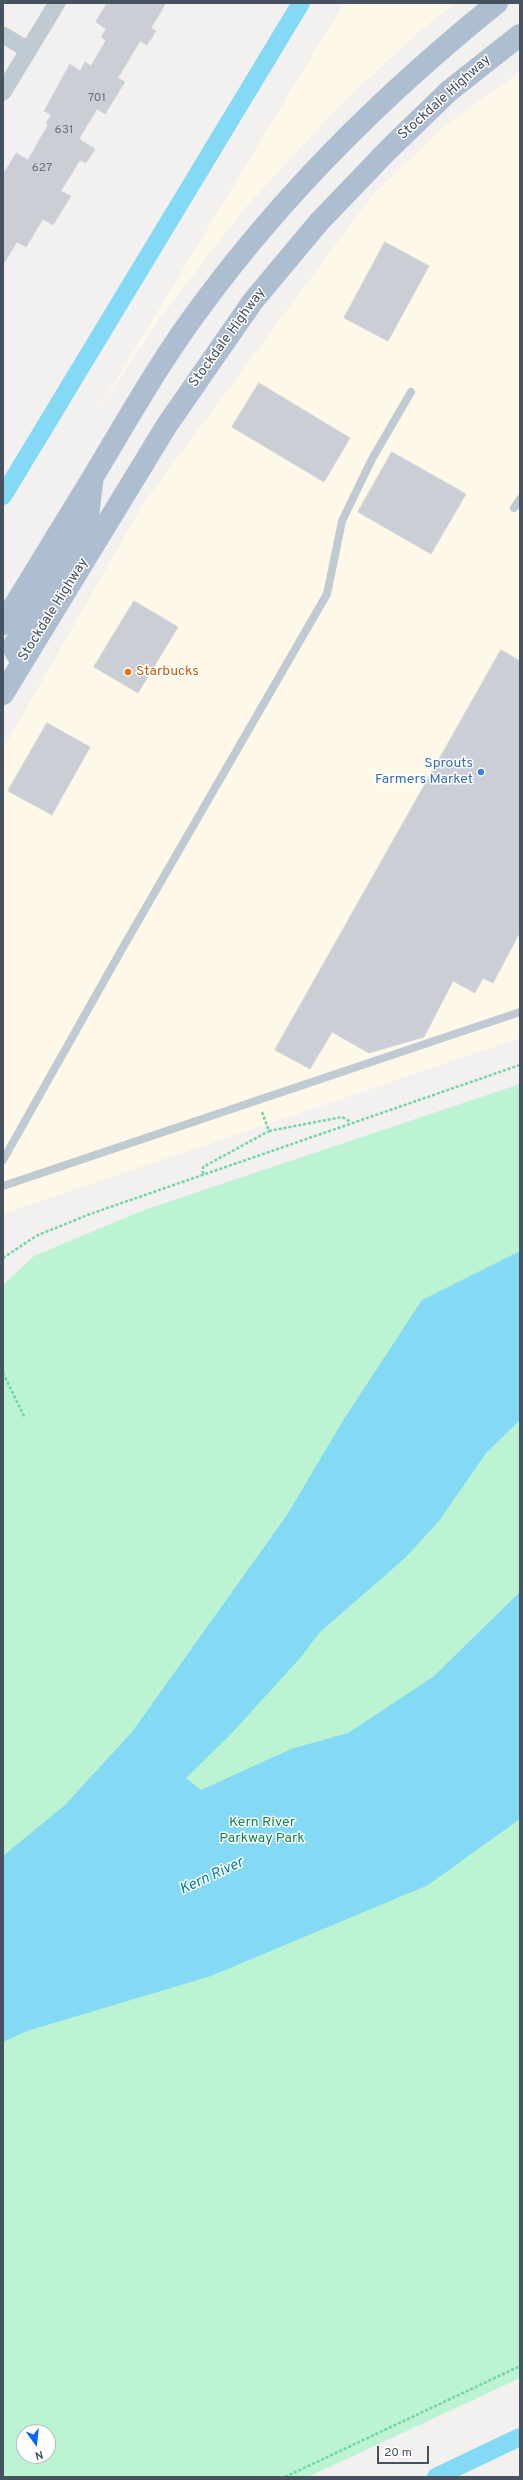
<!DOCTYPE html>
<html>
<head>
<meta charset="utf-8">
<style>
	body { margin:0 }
	#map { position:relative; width:523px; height:2480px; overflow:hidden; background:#f3f0f0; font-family:Overpass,sans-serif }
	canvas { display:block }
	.frame { position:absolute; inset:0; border:4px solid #46525f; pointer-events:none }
	.north { position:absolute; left:16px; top:2424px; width:40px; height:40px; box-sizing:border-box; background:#fff; border:1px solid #b5babf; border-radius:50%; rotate:165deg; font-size:11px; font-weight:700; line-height:16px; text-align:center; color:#46525f }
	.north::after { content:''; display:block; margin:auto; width:14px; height:18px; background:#0867f4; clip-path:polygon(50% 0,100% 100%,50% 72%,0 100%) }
	.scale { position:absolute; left:377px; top:2446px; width:52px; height:18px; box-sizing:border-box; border:2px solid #46525f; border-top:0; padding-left:5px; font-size:12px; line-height:14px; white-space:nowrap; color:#46525f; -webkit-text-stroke:3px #fff; paint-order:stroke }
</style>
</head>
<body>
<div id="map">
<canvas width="523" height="2480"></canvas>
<div class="frame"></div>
<div class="north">N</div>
<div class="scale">20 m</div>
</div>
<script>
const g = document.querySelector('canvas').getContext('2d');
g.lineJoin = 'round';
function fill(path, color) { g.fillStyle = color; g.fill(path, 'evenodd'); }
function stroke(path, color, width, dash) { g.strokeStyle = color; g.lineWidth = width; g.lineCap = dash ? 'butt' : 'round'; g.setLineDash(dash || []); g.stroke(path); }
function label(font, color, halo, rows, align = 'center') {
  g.font = font + ' Overpass,sans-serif'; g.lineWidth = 3; g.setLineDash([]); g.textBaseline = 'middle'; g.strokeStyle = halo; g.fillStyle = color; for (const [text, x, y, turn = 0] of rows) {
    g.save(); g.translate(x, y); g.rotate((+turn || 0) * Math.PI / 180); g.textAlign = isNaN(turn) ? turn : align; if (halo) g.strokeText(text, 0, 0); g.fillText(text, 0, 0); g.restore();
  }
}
const commercial = new Path2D(`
	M344,3H455L422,29L339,106L243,210L157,322L92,420Z
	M520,72V1038L3,1214V749L143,504L371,197L443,127Z`);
const green = new Path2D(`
	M520,1084V2378L308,2477H3V1285L34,1256L144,1210ZM24,2432H48V2456H24Z`);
const water = new Path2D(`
	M520,1251V1420L486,1453L439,1521L405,1558L319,1633L301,1657L230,1735L186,1778L201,1790L291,1749L348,1733L433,1677L520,1592V1819L428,1885L211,1976L27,2031L3,2042V1856L65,1805L132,1732L287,1515L344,1419L422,1300Z`);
const canal = new Path2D(`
	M3,496L301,3
	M436,2477L520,2437`);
const building = new Path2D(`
	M107,3H166L151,28L156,31L147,45L140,41L122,71L118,78L125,82L105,114L97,109L79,139L95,149L86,163L80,160L61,191L71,196L53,225L43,219L26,247L17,242L3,265V175L16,153L28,160L48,125L46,123L51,115L44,111L70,64L80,71L85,62L91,66L106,40L101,37L106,29L96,22Z
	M385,242L429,266L388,341L344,318Z
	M259,383L350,438L324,482L232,427Z
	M392,452L466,494L431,554L358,512Z
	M134,601L178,627L138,693L94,667Z
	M501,650L520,661V932L493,983L483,978L475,993L453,981L424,1037L369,1053L332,1032L310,1069L275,1050Z
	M47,723L90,747L52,815L8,791Z`);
const path = new Path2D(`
	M262,1112L269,1131L342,1117L351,1122
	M203,1174V1167L269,1131
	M3,1258L36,1236L90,1214L520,1065
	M3,1373L25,1418
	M285,2477L520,2366`);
const lane = new Path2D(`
	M514,508L520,499
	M3,1160L122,949L327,594L342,521L372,459L411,392
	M3,1186L520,1012`);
const street = new Path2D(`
	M3,35L28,50
	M3,92L57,3`);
const primary = new Path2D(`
	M3,624C33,575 63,526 93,477C129,417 163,356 205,301C288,189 389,90 497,3
	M22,662L15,651V643L88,517L92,483
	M3,694L167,425L253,301L319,222L388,150L449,91L520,35`);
const markers = [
	[128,672,4,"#e8710a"],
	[481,772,4,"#3f7fe0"]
];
const numberNames = [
	["701",97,99],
	["631",64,131],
	["627",42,169]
];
const streetNames = [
	["Stockdale Highway",445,98,-42],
	["Stockdale Highway",228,338,-54],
	["Stockdale Highway",54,610,-58]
];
const foodNames = [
	["Starbucks",136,672]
];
const shopNames = [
	["Sprouts",473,764],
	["Farmers Market",473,780]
];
const parkNames = [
	["Kern River",262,1823],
	["Parkway Park",262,1839]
];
const waterNames = [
	["Kern River",212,1877,-25]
];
fill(commercial, '#fef8e9');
fill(green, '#bbf3d3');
fill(water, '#84d9f4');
stroke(canal, '#84d9f4', 18);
fill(building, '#cbcfd5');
stroke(building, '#d3d6dc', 1);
stroke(path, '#6fd5a6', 2.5, [3, 2]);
stroke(lane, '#bfcad3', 8);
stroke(street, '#bfcad3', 17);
stroke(primary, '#adbed1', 22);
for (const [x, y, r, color] of markers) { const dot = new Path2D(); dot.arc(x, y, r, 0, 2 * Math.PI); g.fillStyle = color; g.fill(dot); stroke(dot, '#fff', 1.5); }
label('12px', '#67717c', null, numberNames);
label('14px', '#46525f', '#fff', streetNames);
label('14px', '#c56008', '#fff', foodNames, 'left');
label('14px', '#366cbe', '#fff', shopNames, 'right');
label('14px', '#0e834d', '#fff', parkNames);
label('italic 15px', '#0280a7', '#fff', waterNames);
</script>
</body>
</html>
